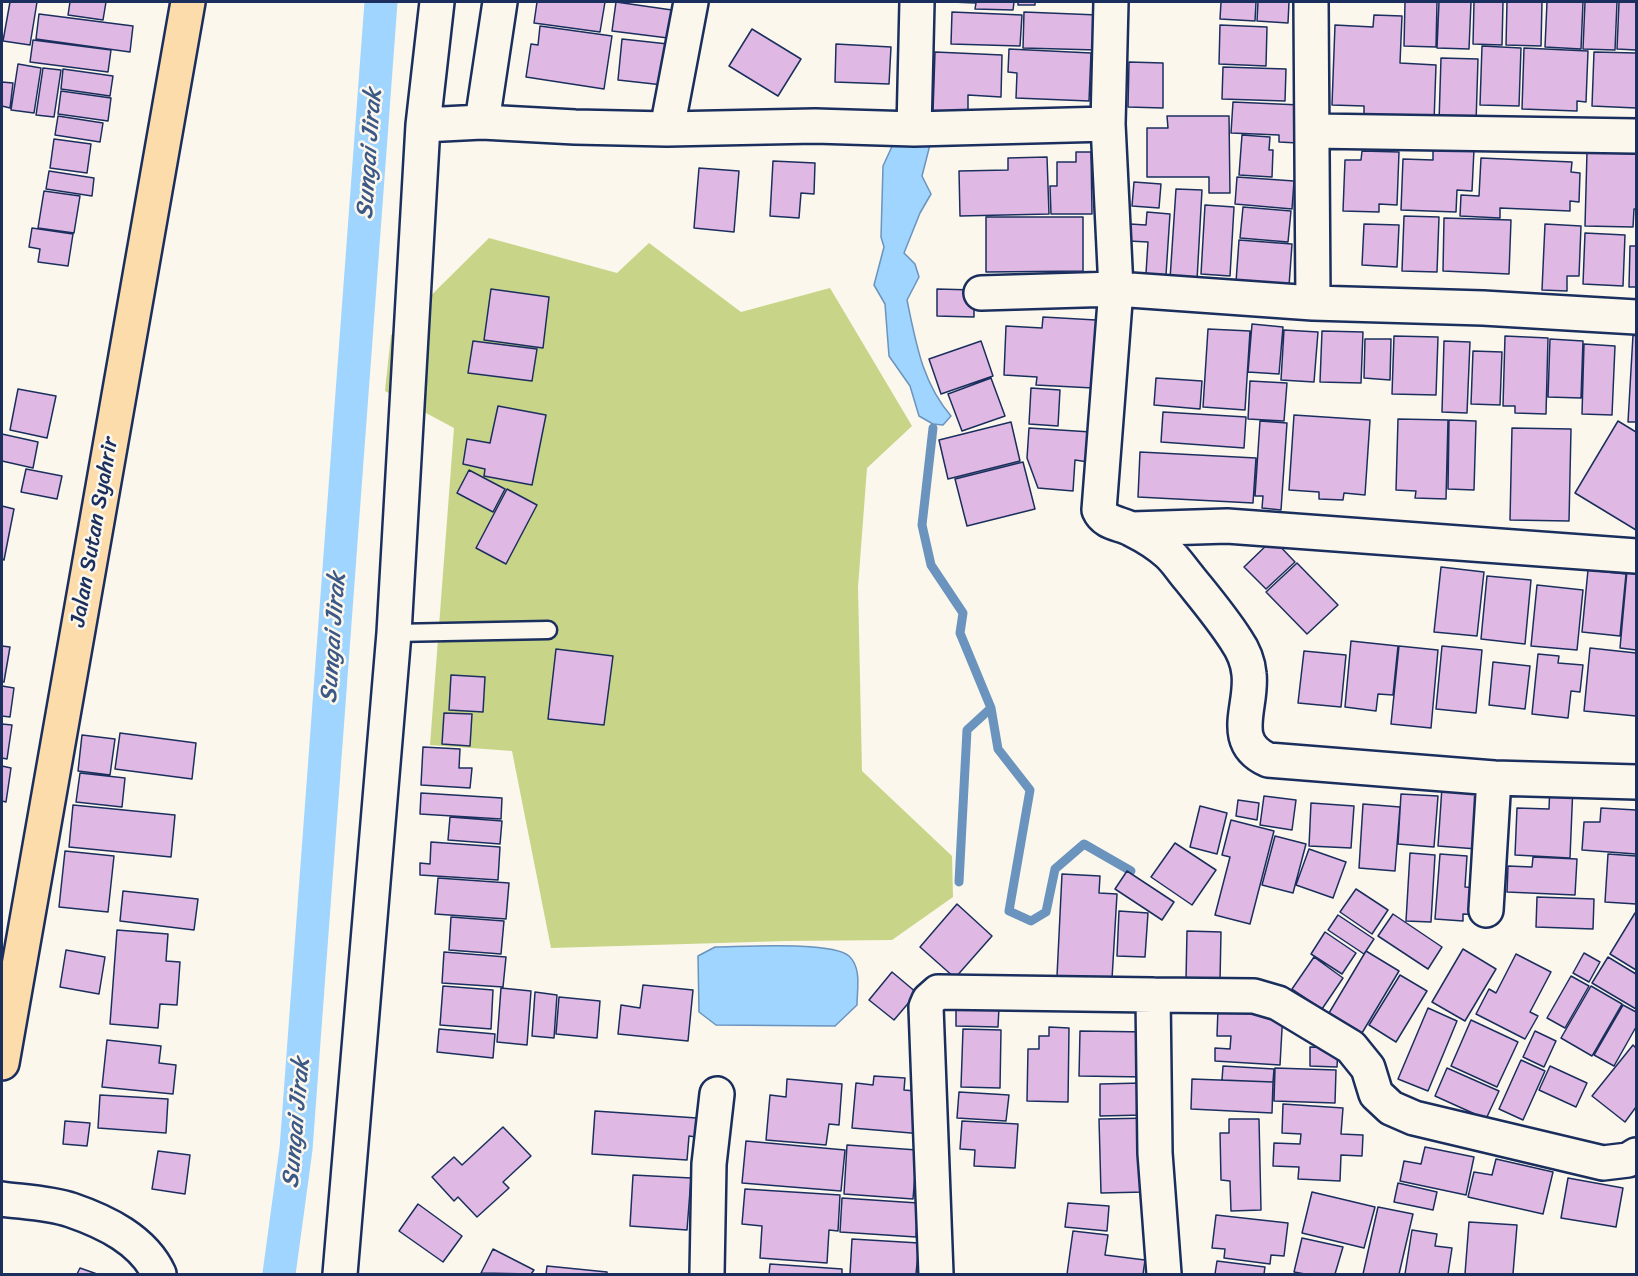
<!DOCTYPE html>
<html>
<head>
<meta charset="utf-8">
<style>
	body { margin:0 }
	#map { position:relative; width:1638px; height:1276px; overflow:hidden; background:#fbf7ec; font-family:Sriracha,sans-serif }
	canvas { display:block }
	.frame { position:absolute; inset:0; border:3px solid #1b2f5e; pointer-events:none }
</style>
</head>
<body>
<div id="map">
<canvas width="1638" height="1276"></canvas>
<div class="frame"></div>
</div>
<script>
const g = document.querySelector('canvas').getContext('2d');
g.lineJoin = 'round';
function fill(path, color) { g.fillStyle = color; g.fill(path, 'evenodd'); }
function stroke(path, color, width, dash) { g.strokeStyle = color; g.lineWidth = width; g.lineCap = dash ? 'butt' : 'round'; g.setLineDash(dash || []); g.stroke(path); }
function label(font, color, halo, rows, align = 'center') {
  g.font = font + ' Sriracha,sans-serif'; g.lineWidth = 5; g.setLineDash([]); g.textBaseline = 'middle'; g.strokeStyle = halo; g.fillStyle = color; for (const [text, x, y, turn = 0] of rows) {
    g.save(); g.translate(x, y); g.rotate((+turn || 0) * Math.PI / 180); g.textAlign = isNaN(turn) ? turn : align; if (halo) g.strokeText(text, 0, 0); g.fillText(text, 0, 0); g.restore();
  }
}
const green = new Path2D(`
	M489,238L617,273L649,243L741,312L830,288L912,426L867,468L858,587L862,771L952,856L953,897L892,940L787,941L551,948L512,751L430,745L454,428L385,391L391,335Z`);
const water = new Path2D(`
	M933,133L922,176L931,194L920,213L904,253L915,264L919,277L907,300C916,343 922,382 951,416L943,425L933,424L919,416L910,386L889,356L885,304L874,285L884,247L881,237L883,166L894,142Z
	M715,947C741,947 832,941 849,956C862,968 857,990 857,1005L835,1026L716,1025L699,1012L698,956Z`);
const stream = new Path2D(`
	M933,428L922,525L931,565L963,613L960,633L991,708L998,749L1030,790L1009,911L1031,921L1046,912L1055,869L1084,844L1131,871
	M959,882L967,730L991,708`);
const canal = new Path2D(`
	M279,1274L296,1149L381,2`);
const building = new Path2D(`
	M10,2H37L30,45L3,41Z
	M70,2H106L103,20L68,15Z
	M537,2H605L600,32L534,23Z
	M616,2L672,10L668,38L612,31Z
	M951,2H1014L1013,10L975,9L976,3Z
	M1018,2H1035V5H1018Z
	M1221,2H1256L1255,21L1220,19Z
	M1258,2H1289L1288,23L1257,21Z
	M1405,2H1437L1436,47L1404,46Z
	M1439,2H1471L1469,49L1437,48Z
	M1474,2H1503L1502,45L1473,44Z
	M1507,2H1542L1541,46L1506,45Z
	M1547,2H1583L1581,49L1545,47Z
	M1585,2H1617L1615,50L1583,49Z
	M1619,2H1636V50L1617,49Z
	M952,12L1022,15L1020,46L951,44Z
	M1024,12L1098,15L1097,50L1023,48Z
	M39,14L133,26L130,52L36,39Z
	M1374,15L1402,16L1400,63L1436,65L1434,122L1364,119V106L1332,105L1335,25L1373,27Z
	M1220,25L1267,27L1266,66L1219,64Z
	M540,26L612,36L604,89L526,77L531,44L538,45Z
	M752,29L801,59L778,96L729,66Z
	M622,39L668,44L663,85L618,80Z
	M33,40L111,50L108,72L30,62Z
	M836,44L891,47L889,84L835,82Z
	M1482,46L1521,48L1519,106L1480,105Z
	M1524,48L1588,51L1586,102L1577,101V111L1522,109Z
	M1009,49L1091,53L1089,101L1016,98L1017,73L1008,72Z
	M935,52L1002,55L1001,97L968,95V114L933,112Z
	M1594,52L1636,53V108L1592,106Z
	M1441,58L1478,59L1476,123L1439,122Z
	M1129,62L1163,63V108L1128,107Z
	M18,64L41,68L34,113L11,110Z
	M1223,67L1286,69L1285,101L1222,99Z
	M43,68L61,70L54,117L36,115Z
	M63,69L113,76L110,96L61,89Z
	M2,82L13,83L10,108L2,106Z
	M61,91L111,98L108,121L58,114Z
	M1233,102L1300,105L1298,143L1279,142V135L1231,133Z
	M58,116L103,123L100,142L55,135Z
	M1167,116H1229L1230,193H1209V177H1147V128H1168Z
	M1242,135L1270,137L1269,150H1273L1272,177L1239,175Z
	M54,139L91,144L87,173L50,168Z
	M1433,147L1474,149L1472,191L1457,190L1456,212L1401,210L1403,159L1433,160Z
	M1362,151L1399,152L1397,205L1379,204V212L1343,211L1345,160H1361Z
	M1076,152H1091L1092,214H1051L1050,186H1057V162H1076Z
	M1587,152L1636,154V209H1634L1633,227L1585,226Z
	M1047,157L1049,214L960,216L959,171L1008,170V158Z
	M1481,158L1572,162L1571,172L1580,173L1579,202L1570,201V211L1500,208V218L1460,216L1461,195L1479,196Z
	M773,161L815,163L814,194L801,193L799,218L770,216Z
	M699,168L739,171L734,232L694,228Z
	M49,171L94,178L92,196L46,189Z
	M1237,177L1294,181L1292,209L1235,204Z
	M1134,182L1161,184L1159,208L1132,206Z
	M1176,189L1202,190L1197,280L1170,279Z
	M44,191L80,196L74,233L38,228Z
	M1205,205L1234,207L1230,276L1201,274Z
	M1243,207L1291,211L1288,242L1240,238Z
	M1147,212L1170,214L1165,290L1145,289L1148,242L1129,241L1130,224L1146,225Z
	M1404,216L1439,217L1437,272L1402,271Z
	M986,217H1083V271L986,272Z
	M1444,218L1511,220L1509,274L1443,271Z
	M1364,224L1399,225L1397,267L1362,265Z
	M1545,224L1581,226L1579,276H1567V291L1542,290Z
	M32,228L73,234L68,266L38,262L40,249L29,247Z
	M1585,233L1625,235L1623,286L1583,284Z
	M1239,240L1292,244L1289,286L1236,282Z
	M1630,246H1636V287H1629Z
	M491,289L549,297L543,348L484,340Z
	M937,289L974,290V317L937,316Z
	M1043,317L1096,320L1093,388L1036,385L1037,377L1004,375L1006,326L1042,328Z
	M1252,324L1283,327L1279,374L1248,372Z
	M1208,329L1250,331L1245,410L1203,407Z
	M1284,330L1318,332L1314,382L1281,380Z
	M1322,331L1363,332L1361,383L1320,382Z
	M1633,335L1636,336V422H1628Z
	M1394,336L1438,337L1436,395L1392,394Z
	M1505,336L1548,338L1546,414L1515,413V406H1503Z
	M1365,339H1391L1390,380L1364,378Z
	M1550,339L1583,341L1581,398L1548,397Z
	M473,341L537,349L532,381L468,373Z
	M981,341L993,376L941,394L929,359Z
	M1444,341L1470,342L1467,413L1442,412Z
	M1584,344L1615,346L1612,415L1582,414Z
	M1473,351L1502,352L1500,405L1471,404Z
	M991,378L1005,416L962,431L948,394Z
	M1156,378L1202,381L1200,409L1154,405Z
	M1250,381L1287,383L1284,421L1248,419Z
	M1031,388L1060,390L1058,426L1029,424Z
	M18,389L56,396L47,438L10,430Z
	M498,406L546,415L532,485L484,476L485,469L463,464L467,439L490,443Z
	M1163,412L1246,417L1244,448L1161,442Z
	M1294,415L1370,420L1365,495L1344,493L1343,500L1319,499V492L1289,490Z
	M1398,419L1448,420L1446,499L1415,498L1416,491L1396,490Z
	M1449,420L1476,421L1474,490L1448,489Z
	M1260,421L1287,423L1281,510L1262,508L1263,496H1255Z
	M1618,421L1636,432V530L1575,493Z
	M1011,422L1020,461L948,479L939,440Z
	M1029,428L1091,432L1088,462L1075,460L1073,491L1038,488L1027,458Z
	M1512,428L1571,429L1569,521L1510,520Z
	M2,434L38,442L33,468L2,461Z
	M1140,452L1256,458L1253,503L1138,497Z
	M1023,462L1035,509L967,526L955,479Z
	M26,469L62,476L57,499L21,492Z
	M469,470L505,489L493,512L457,493Z
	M507,489L537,505L506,564L476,548Z
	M2,506L14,509L4,560L2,559Z
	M1273,539L1295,562L1266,589L1244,567Z
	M1628,560L1636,561V650L1620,648Z
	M1297,563L1338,605L1307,634L1266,592Z
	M1441,567L1484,572L1477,636L1434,632Z
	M1588,570L1626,574L1620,636L1582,632Z
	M1487,576L1531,580L1525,644L1481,639Z
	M1537,585L1583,590L1577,650L1531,646Z
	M1351,641L1398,646L1393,695L1378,694L1376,711L1345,707Z
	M2,646L10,647L4,682H2Z
	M1399,646L1438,650L1431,728L1391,724Z
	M1442,646L1482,650L1476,713L1436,709Z
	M1590,648L1636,653V716L1584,711Z
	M556,649L613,656L604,725L548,719Z
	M1304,651L1346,655L1341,707L1298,703Z
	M1538,654L1559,656L1558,663L1583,665L1580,692L1571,691L1568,718L1532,714Z
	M1493,662L1530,666L1525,709L1489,705Z
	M451,675L485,677L483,712L449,710Z
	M2,686L14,688L10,717L2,716Z
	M444,713L472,714L470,746L442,744Z
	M2,724L12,725L7,759L2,758Z
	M120,733L196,743L192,779L115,769Z
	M82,735L115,739L110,775L78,771Z
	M423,747L460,749L459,768H472L470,788L421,785Z
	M2,766L11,768L6,802L2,801Z
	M80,773L125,778L122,807L76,802Z
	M1550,784L1573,785L1570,858L1515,855L1517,808L1549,809Z
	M1442,787L1482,790L1477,849L1438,846Z
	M421,793L502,798L501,819L420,814Z
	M1401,794L1438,796L1434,847L1398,844Z
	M1264,796L1296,800L1292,830L1260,825Z
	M1238,800L1259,803L1257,820L1236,816Z
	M1311,803L1354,806L1351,848L1309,846Z
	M1363,804L1400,807L1395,871L1359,868Z
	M73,805L175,815L171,857L69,847Z
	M1200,806L1227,813L1217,854L1190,847Z
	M1601,808L1636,810V854L1582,850L1584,822H1600Z
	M450,817L502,821L500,844L448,840Z
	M1231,820L1274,831L1250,924L1215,915L1230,857L1222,855Z
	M1275,836L1306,844L1293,893L1262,885Z
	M431,842L500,847L498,880L420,875V863L430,864Z
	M1175,843L1216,870L1192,905L1151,877Z
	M1309,849L1346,862L1333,898L1296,885Z
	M65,851L114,856L108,912L59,907Z
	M1410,853L1435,855L1431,922L1406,921Z
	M1440,854L1467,856L1465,887L1481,888L1479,915L1463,914V921L1435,919Z
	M1608,854L1636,856V904L1605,902Z
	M1533,857L1577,859L1575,895L1507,892L1508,866L1532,867Z
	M1127,871L1174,902L1162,920L1115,889Z
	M1062,874L1100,876L1099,893L1117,894L1112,979L1057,976Z
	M438,878L509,883L506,919L435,914Z
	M1356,889L1388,910L1372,934L1340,912Z
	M123,891L198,899L194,930L120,921Z
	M1537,897L1594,899L1593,929L1536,927Z
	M957,904L992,936L955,978L920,947Z
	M1119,911L1148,913L1145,957L1117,956Z
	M1635,913H1636V970L1610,954Z
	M1393,914L1442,947L1428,969L1378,936Z
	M1338,915L1374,939L1364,954L1328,930Z
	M451,917L504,921L501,954L449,950Z
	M117,930L168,934L166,961L180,962L177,1005L160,1004L158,1028L110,1024Z
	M1187,931L1221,932L1220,981L1186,980Z
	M1325,932L1356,953L1342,974L1311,954Z
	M1463,949L1496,969L1465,1021L1432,1002Z
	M66,950L105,957L99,994L60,987Z
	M1366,951L1399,971L1362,1033L1329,1013Z
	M444,952L506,957L503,987L442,983Z
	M1584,953L1600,962L1589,982L1573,973Z
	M1516,954L1551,972L1530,1012L1538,1016L1525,1039L1476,1014L1489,989L1496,993Z
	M1314,957L1343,978L1322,1009L1292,989Z
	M1608,957L1636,974V1009L1592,983Z
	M892,972L917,993L894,1020L869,1000Z
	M1400,975L1427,991L1396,1042L1369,1025Z
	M1571,976L1589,986L1565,1028L1547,1018Z
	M643,985L693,990L688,1041L618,1034L621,1005L640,1008Z
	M443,986L493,990L491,1029L440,1025Z
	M1591,986L1622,1004L1592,1056L1561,1038Z
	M501,988L531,991L527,1045L497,1042Z
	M535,992L557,995L554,1038L532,1036Z
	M559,997L600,1001L597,1038L556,1034Z
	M1623,1005L1636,1012V1027L1614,1066L1594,1055Z
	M956,1006L999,1007L998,1027L956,1026Z
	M1218,1008L1283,1011L1280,1065L1215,1061V1048L1230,1049L1231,1036H1217Z
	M1428,1008L1457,1021L1428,1091L1398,1079Z
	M1471,1020L1518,1042L1497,1087L1451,1066Z
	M1049,1027L1069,1028L1068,1102L1027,1101L1028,1049H1039V1036H1049Z
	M439,1029L495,1034L493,1058L437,1052Z
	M963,1029L1001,1030L1000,1088L961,1087Z
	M1080,1031L1147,1032L1146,1077L1079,1076Z
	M1535,1031L1556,1041L1544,1067L1523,1057Z
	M107,1040L161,1046L159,1063L176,1065L173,1094L102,1087Z
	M1633,1045L1636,1048V1107L1625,1122L1592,1096Z
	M1310,1047L1338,1048L1337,1067L1310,1066Z
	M1521,1060L1545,1071L1523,1120L1499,1109Z
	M1223,1066L1274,1069L1273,1082L1222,1080Z
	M1550,1066L1587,1083L1576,1107L1539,1090Z
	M1275,1068L1336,1070L1335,1103L1274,1101Z
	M1447,1068L1499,1091L1486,1119L1435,1096Z
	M874,1076L905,1078L904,1090L926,1092L923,1134L852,1128L856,1083L873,1085Z
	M787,1079L842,1084L839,1125L829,1124L826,1145L766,1140L770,1095L786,1097Z
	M1192,1079L1273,1082L1272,1113L1191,1109Z
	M1142,1083L1143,1115L1100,1116V1084Z
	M959,1092L1009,1095L1006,1121L957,1118Z
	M100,1095L168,1099L166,1133L98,1128Z
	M1283,1104L1343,1108L1341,1134L1363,1135L1362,1156L1341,1155L1340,1181L1298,1179L1299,1167L1273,1166L1274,1143L1300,1144L1301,1134L1282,1133Z
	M595,1111L697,1118L696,1137L689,1136L687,1160L592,1154Z
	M1150,1118L1144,1192L1101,1193L1099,1119Z
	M1229,1119H1259L1261,1210L1231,1211L1230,1181L1221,1180L1220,1133H1229Z
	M65,1121L90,1123L87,1146L63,1144Z
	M962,1121L1018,1124L1015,1168L974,1166L975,1150L960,1149Z
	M503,1127L531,1156L503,1182L509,1188L477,1217L458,1197L454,1201L432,1177L454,1157L462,1165Z
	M746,1141L845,1150L841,1191L742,1183Z
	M847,1145L917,1150L913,1199L844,1194Z
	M1425,1147L1474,1157L1466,1195L1400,1181L1404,1161L1421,1164Z
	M158,1151L190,1155L185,1194L152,1189Z
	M1496,1159L1553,1172L1543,1214L1468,1197L1474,1172L1492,1175Z
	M633,1175L691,1178L687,1230L630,1226Z
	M1568,1178L1623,1188L1616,1227L1561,1218Z
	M1398,1183L1437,1192L1433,1210L1394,1202Z
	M745,1189L840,1195L838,1231L829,1230L827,1263L760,1258L762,1226L742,1224Z
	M1312,1192L1375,1207L1364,1248L1302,1233Z
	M842,1198L918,1203L916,1237L840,1232Z
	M1068,1203L1109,1206L1107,1231L1065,1227Z
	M418,1204L462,1236L443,1262L399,1231Z
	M1378,1207L1413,1214L1399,1274H1363Z
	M1216,1215L1288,1223L1284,1256L1271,1255L1270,1264L1224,1258L1225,1249L1212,1248Z
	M1469,1222L1517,1225L1513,1274H1465Z
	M1412,1230L1437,1234L1435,1246L1452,1248L1448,1274H1405Z
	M1073,1231L1108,1235L1105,1255L1145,1260L1143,1274H1067Z
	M1302,1238L1343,1247L1335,1274H1305L1294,1272Z
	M852,1239L919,1243L916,1274H850Z
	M493,1249L534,1270L531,1274L481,1273Z
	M1217,1261L1265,1267L1264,1274H1215Z
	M770,1264L842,1269V1274H769Z
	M547,1266L607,1272V1274H546Z
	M80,1268L97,1274H77Z`);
const service = new Path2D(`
	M394,633L548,630`);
const minor = new Path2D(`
	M1111,2L1108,124L1116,289L1099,510C1105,524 1121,523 1133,530C1145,536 1158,544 1168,553C1176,560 1182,570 1189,578C1205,598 1222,618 1236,640C1243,650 1248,662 1249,674C1253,706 1228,742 1268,760L1494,778L1486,910
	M1311,2L1313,303
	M482,122L500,2
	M423,125L482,122L575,127L667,129L815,126L914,129L1108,124
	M667,129L691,2
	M914,129L917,2
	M1313,131L1636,136
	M981,293L1116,289L1313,303L1483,308L1636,317
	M1132,529L1227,526L1636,556
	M1494,778L1636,782
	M1153,995L1254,996L1278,1003L1351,1047L1368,1068L1376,1094L1391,1108L1414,1118L1603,1163L1628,1160L1636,1155
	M2,1199C24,1202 50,1203 71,1210C106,1222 143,1240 159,1274
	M340,1274L394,633L423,125L437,2
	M707,1274L709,1164L717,1094
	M936,1274L926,1007L929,1000L938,992L1153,995L1155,1153L1164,1274`);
const primary = new Path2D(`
	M2,1063L188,2`);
const streetNames = [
	["Jalan Sutan Syahrir",95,532,-80]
];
const waterNames = [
	["Sungai Jirak",370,154,-86],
	["Sungai Jirak",334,638,-86],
	["Sungai Jirak",297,1123,-85]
];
fill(green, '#c8d488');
fill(water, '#9fd5fe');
stroke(water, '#6a93be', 1.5);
stroke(stream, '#6a93be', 9);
stroke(canal, '#9fd5fe', 33);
fill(building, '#dfb9e3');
stroke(building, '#1b2f5e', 1.5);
stroke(service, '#1b2f5e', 21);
stroke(minor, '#1b2f5e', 38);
stroke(primary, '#1b2f5e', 38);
stroke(service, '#fbf7ec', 16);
stroke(minor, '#fbf7ec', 33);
stroke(primary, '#fddcac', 33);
label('22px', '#1b2f5e', '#fbf7ec', streetNames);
label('italic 24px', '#3c5886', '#fbf7ec', waterNames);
</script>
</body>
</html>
